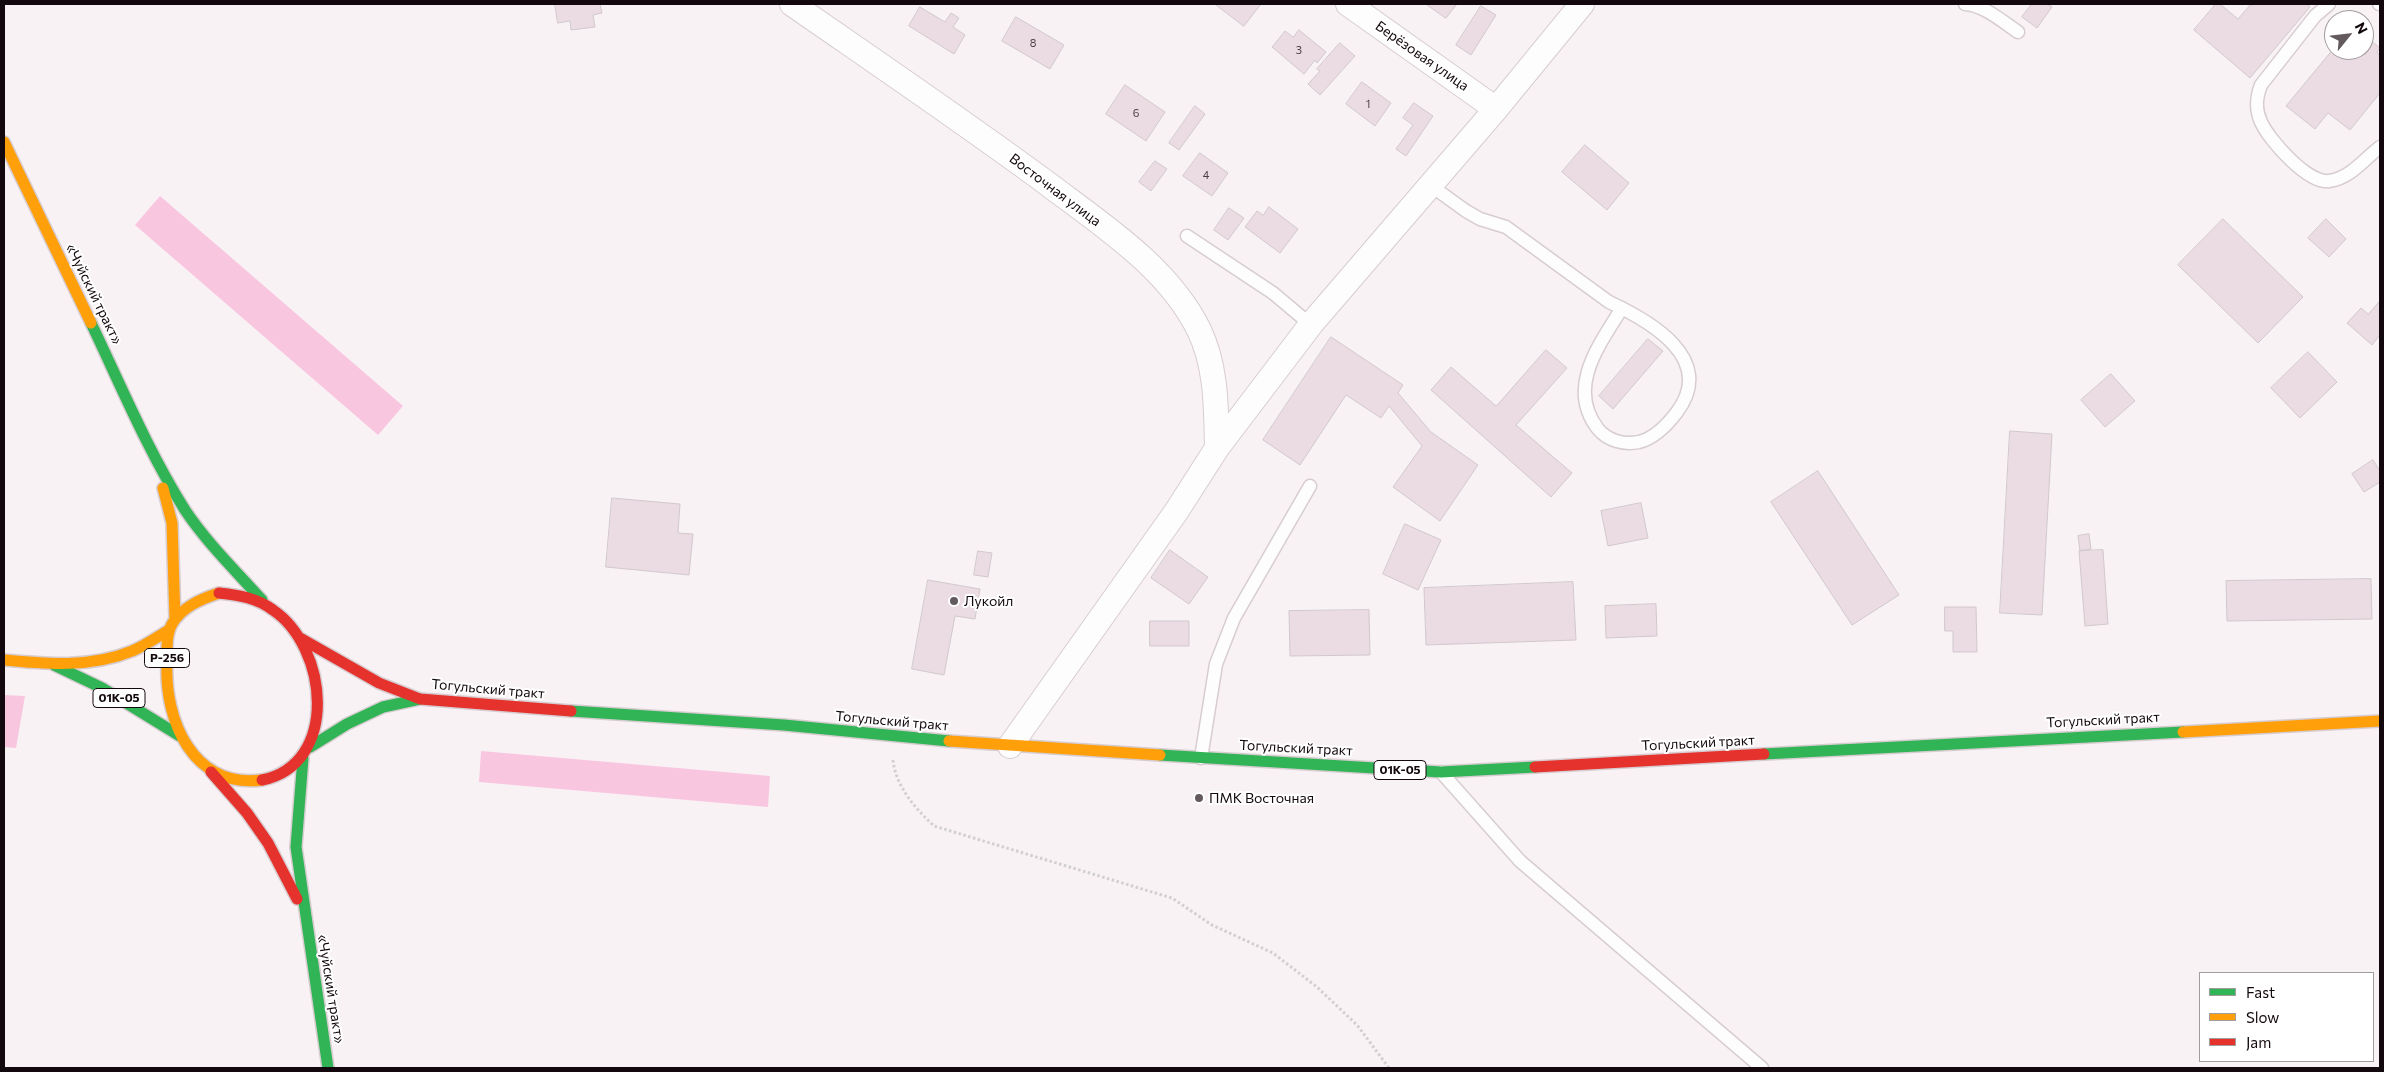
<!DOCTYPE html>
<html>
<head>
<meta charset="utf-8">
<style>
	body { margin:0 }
	#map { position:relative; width:2384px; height:1072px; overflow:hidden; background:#f8f2f5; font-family:Commissioner,sans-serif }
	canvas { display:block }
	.frame { position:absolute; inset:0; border:5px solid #13080d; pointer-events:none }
	.legend { position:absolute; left:2199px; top:972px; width:175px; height:90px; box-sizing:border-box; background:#fff; border:1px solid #a19c9e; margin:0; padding:6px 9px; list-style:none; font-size:15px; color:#13080d }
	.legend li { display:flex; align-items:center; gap:10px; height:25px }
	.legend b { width:25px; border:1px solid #a19c9e }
	.north { position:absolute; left:2324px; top:10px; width:50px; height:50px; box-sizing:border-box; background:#fff; border:1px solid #a19c9e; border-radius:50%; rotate:61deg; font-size:14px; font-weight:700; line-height:20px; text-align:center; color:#13080d }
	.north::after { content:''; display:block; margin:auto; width:18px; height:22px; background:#635a5e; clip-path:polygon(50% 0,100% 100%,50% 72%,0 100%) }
</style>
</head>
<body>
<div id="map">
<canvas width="2384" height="1072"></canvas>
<div class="frame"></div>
<ul class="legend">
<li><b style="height:6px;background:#30b455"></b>Fast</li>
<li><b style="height:6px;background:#ff9f0a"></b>Slow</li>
<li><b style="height:6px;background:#e5322d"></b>Jam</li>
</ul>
<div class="north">N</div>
</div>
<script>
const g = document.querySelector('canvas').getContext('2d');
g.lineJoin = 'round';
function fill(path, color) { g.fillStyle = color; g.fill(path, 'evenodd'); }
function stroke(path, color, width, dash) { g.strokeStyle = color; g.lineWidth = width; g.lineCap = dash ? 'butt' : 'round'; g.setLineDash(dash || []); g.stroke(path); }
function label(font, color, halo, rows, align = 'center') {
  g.font = font + ' Commissioner,sans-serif'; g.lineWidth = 4; g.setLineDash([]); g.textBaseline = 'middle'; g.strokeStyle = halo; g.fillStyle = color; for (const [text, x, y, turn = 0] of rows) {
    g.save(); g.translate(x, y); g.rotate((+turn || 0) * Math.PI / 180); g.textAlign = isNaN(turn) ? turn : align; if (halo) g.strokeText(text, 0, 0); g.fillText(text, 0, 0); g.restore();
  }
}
const forest = new Path2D(`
	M160,196L403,406L378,435L135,225Z
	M4,695L25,696L16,748L4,747Z
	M481,751L770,776L768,807L479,782Z`);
const building = new Path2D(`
	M555,4H600L602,13L593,15L595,27L571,30L570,21L558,23Z
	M1215,4H1261L1244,26Z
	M1426,4H1457L1446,18Z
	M2032,4H2047L2052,7L2037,28L2022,17Z
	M2216,4H2220L2238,19L2251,4H2307L2310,7L2250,78L2194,30Z
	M1481,6L1496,15L1471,55L1456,45Z
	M920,7L945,22L951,13L959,18L953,27L965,35L954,54L909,26Z
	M1016,17L1064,45L1050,69L1002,41Z
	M1299,30L1326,52L1317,63L1315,60L1304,74L1272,47L1285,31L1293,37Z
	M2364,35L2380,48L2377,52L2380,55V93L2350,130L2328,113L2315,129L2286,106L2334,48V50H2364Z
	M1340,43L1355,56L1320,95L1308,84L1320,71L1317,69Z
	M1362,82L1391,103L1375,126L1346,104Z
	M1125,85L1165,112L1146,141L1106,114Z
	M1414,103L1433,116L1406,156L1396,149L1413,125L1403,118Z
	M1195,106L1205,114L1179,150L1169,143Z
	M1585,145L1629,183L1607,210L1562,172Z
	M1200,153L1228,173L1212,196L1183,176Z
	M1155,161L1167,169L1151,191L1139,182Z
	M1269,207L1298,229L1280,253L1245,227L1257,211L1263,215Z
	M1229,208L1244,218L1228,240L1214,230Z
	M2223,219L2303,297L2258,343L2178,265Z
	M2326,219L2346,239L2329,257L2308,238Z
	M2380,301V335L2372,345L2347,323L2361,308L2368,314Z
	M1331,337L1403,385L1398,393L1431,432L1478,465L1440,521L1393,487L1422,446L1389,406L1381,418L1346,395L1300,465L1263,440Z
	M1648,339L1663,351L1613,409L1599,396Z
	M1546,350L1567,368L1516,425L1572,473L1551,497L1431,390L1451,367L1496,406Z
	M2308,352L2337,382L2300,418L2271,388Z
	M2111,374L2135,401L2105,427L2081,400Z
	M2010,431L2052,434L2042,615L2000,613Z
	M2373,460L2380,471V482L2364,492L2352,474Z
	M1818,471L1899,595L1852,625L1771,502Z
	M612,498L680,504L678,533L693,534L689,575L606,567Z
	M1641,503L1648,538L1608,546L1601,511Z
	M1405,524L1441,540L1418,590L1383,574Z
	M2089,534L2091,549L2080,551L2078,536Z
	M1170,550L1208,577L1189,604L1151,578Z
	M2103,550L2108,624L2085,626L2079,551Z
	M978,551L992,553L988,577L974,575Z
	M2371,579L2372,619L2227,621L2226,581Z
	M928,580L980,589L975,619L955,616L944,675L912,669Z
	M1573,582L1576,640L1426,645L1424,588Z
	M1656,604L1657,636L1606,638L1605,606Z
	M1945,607H1976L1977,652H1953V631H1945Z
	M1369,610L1370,655L1290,656L1289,611Z
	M1150,621H1189V646H1150Z`);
const path = new Path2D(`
	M893,760C896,787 915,808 934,826L1172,898L1212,925L1273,953L1317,987L1357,1025L1389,1068`);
const lane = new Path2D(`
	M1965,4C1984,5 2003,22 2018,32
	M2329,4L2315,16L2261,85C2256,98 2255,109 2261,122C2269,140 2308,184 2329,181C2351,178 2364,159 2380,147
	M2379,4H2380
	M1430,185L1466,211L1480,219L1506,227L1609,302C1650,321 1717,359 1677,412C1668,424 1655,438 1639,442C1624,445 1608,441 1598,429C1566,388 1599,345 1622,308
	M1187,236L1273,293L1311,325
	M1201,758L1216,664L1234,618L1310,486
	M1441,772L1520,861L1762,1068`);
const street = new Path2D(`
	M792,4C877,63 964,122 1048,184C1102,225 1168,267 1199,330C1217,367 1216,409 1217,448
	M1348,4L1496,109
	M1010,746L1176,512L1217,448L1312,323L1496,109L1582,4`);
const fast = new Path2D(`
	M91,323C121,386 148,451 185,510C207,543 236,571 262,600
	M54,665L102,688L180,736
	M571,711L784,725L949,741
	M310,747L347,724L383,707L420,699
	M1764,754L2183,732
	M1160,755L1441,772L1535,767
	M303,758L296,847L328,1068`);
const slow = new Path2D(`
	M4,142L91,323
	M163,488L172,523L175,619
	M219,593C201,599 182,607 172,624C166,635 167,650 167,662C164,720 193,789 262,780
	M4,660C46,664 91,668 132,651C145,646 157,637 169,630
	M2183,732L2380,721
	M949,741L1160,755`);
const jam = new Path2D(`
	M219,593C239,595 257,598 273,610C328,647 340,764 262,780
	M300,638L379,683L420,699L571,711
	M1535,767L1764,754
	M211,772L247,813L268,843L297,899`);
const markers = [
	[954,601,5,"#635a5e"],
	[1199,798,5,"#635a5e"]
];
const numberNames = [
	["8",1033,43],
	["3",1299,50],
	["1",1368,104],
	["6",1136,113],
	["4",1206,175]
];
const shields = [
	[167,658,45],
	[119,698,52],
	[1400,770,52]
];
const shieldNames = [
	["Р-256",167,658],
	["01К-05",119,698],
	["01К-05",1400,770]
];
const streetNames = [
	["Берёзовая улица",1422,56,35],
	["Восточная улица",1055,190,37],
	["«Чуйский тракт»",94,294,64],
	["Тогульский тракт",488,689,5],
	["Тогульский тракт",2103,720,-3],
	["Тогульский тракт",892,721,5],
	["Тогульский тракт",1698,743,-3],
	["Тогульский тракт",1296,748,3],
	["«Чуйский тракт»",331,989,81]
];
const poiNames = [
	["Лукойл",964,601],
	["ПМК Восточная",1209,798]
];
fill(forest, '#f9c6e0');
fill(building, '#ebdbe3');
stroke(building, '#d1c8cc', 1);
stroke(lane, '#d7cdd1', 15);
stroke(street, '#d7cdd1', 26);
stroke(fast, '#d7cdd1', 14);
stroke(slow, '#d7cdd1', 14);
stroke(jam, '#d7cdd1', 14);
stroke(path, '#d1cfd0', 3, [2.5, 2.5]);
stroke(lane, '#fefdfe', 12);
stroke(street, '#fefdfe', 24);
stroke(fast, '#30b455', 11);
stroke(slow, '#ff9f0a', 11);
stroke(jam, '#e5322d', 11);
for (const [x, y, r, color] of markers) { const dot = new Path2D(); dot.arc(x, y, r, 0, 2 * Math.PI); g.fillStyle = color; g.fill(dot); stroke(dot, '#fff', 2); }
label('11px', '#4a3e44', null, numberNames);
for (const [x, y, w] of shields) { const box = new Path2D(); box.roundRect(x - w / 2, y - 9.5, w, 19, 4); g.fillStyle = '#fff'; g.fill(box); stroke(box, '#13080d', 1); }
label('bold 12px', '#13080d', null, shieldNames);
label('14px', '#13080d', '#fff', streetNames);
label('14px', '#13080d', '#fff', poiNames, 'left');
</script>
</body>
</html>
